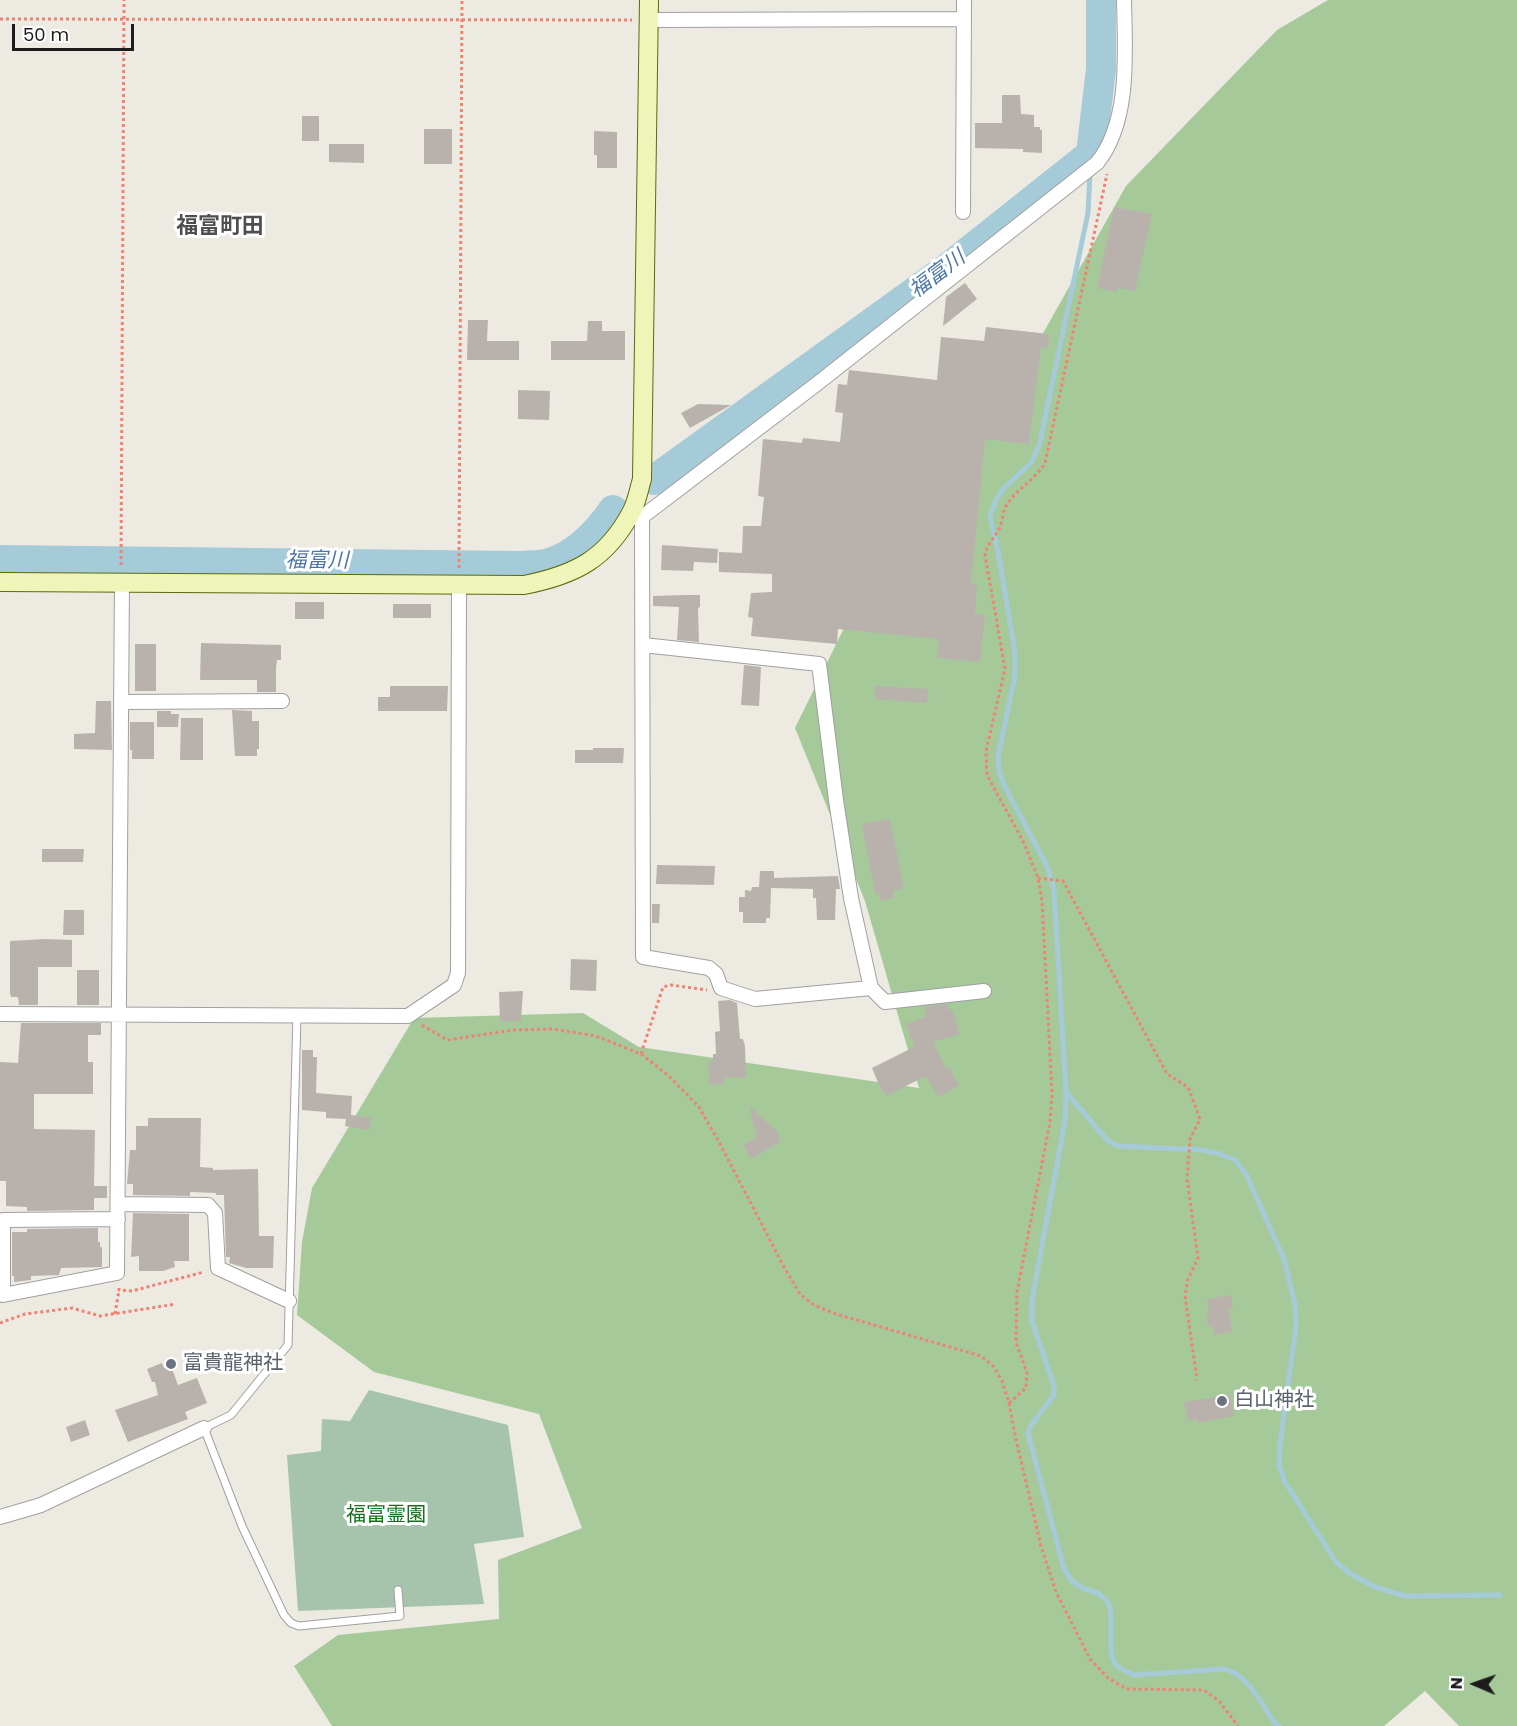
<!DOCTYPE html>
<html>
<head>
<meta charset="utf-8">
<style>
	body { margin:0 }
	#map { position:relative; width:1517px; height:1726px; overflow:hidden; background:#edeae2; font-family:Poppins,sans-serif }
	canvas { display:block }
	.north { position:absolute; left:1445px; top:1654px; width:60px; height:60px; -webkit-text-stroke:4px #fff; paint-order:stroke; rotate:272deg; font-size:16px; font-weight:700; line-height:24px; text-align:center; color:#1c1c1c }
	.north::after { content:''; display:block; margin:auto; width:21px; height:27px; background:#1c1c1c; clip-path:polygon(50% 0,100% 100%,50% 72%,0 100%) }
	.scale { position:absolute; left:12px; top:24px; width:122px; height:27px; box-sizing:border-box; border:3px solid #1c1c1c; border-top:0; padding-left:8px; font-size:18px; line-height:21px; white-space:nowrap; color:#1c1c1c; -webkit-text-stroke:4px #fff; paint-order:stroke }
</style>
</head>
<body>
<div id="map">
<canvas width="1517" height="1726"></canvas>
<div class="north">N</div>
<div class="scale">50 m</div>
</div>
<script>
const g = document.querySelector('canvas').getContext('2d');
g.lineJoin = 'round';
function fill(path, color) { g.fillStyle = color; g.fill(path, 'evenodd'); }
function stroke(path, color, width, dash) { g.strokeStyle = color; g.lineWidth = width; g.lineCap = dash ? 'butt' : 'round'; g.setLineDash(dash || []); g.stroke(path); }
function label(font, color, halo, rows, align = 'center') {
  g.font = font + ' Poppins,"Noto Sans JP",sans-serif'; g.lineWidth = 6; g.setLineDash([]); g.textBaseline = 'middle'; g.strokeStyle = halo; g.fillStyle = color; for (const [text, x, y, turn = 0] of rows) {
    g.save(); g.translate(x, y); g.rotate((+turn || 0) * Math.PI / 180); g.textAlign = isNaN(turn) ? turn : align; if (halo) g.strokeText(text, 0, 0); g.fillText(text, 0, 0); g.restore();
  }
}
const forest = new Path2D(`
	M1328,0H1517V1726H1459L1425,1691L1384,1726H332L294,1666L338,1635L499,1619L498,1560L582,1528L539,1414L374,1372L297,1315L302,1242L312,1188L414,1018L583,1013L639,1047L919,1088L865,901L795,728L872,571L1024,367L1126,186L1277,30Z`);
const cemetery = new Path2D(`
	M369,1390L508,1425L524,1537L474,1544L484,1604L298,1611L287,1455L321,1451L322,1419L350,1421Z`);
const stream = new Path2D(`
	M1091,154L1088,213L1039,446L1031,463L1003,489L995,502L990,517L998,551L1015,652V677L998,756L999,770L1004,785L1048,868L1054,891L1066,1092L1108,1141L1118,1146L1202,1150L1220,1154L1235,1160L1246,1174L1284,1259L1295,1304L1296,1326L1280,1444L1279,1466L1285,1482L1336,1562L1351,1574L1375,1587L1405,1596L1500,1595
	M1066,1092L1065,1121L1032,1300V1321L1054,1386V1395L1030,1427L1028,1433L1064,1569L1072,1581L1084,1589L1098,1593L1108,1602L1111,1612V1654L1116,1665L1125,1671L1134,1675L1224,1669C1248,1674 1261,1704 1275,1723L1279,1726`);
const river = new Path2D(`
	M654,480L945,270L1091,154L1101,69V0
	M0,560L516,566C526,565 539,566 549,563C576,555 597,533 613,510`);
const building = new Path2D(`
	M1002,95H1020L1021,114L1034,115V127H1040V130H1042V153L1023,152V149L975,148V123H1002Z
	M302,116H319V141H302Z
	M424,129H452V164H424Z
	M594,131L617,132V168H597V155H594Z
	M329,144H364V163L329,162Z
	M1114,207L1152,214L1135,291L1118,288L1117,292L1097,288Z
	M965,283L977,299L943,326L946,297Z
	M468,320H488L487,341H519V360H467Z
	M588,321H602V331H625V360H551V341H587Z
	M986,327L1049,334L1048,348L1041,347L1029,444L985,439L971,584L977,585L975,614L985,615L980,662L937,658L939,639L838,629L837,644L751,636L753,618L748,617L751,593L772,592V574L719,572V552L742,553L743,526H761L764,497L758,496L763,439L802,443L803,438L840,442L843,413L835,412L838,384L847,385L849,370L937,380L941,337L984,341Z
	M518,390L550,391L549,420L518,419Z
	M698,404L731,405L690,428L681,413Z
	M662,545L718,549L717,563L694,562L693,571L661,570Z
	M686,595H700V607L698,608L699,642L677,640L679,607L653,606V596Z
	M295,602H324V619H295Z
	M393,604H431V618H393Z
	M201,643L281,645V660H277L276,669V692H257V680H200Z
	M135,644H156V691H135Z
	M744,665L761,667L759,706L741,705Z
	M390,686H448L447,711H378V697H390Z
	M875,686L928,689L927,703L875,699Z
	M96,701H111L112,750L74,749V734L95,733Z
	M232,710L252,711V721H259V749H257V756H235Z
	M157,711H171V714H179L178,727H157Z
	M181,718H203V760H180Z
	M130,722H154V759H132V750H130Z
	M593,748H624L623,763H575V750H593Z
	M890,819L904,888L893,891L894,898L880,901L879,893L875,894L862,824Z
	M42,849H84L83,862H42Z
	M657,865L715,866L714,885L656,884Z
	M760,871H774V878L838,876L840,889H836L835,920H817L816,898H813V889L771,888L770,918H766V923H743V912H739V897H745V890L751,891L752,887H759Z
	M652,904H660L659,923H652Z
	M64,910H84V935H63Z
	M44,939L72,940V967H38V1005H19L18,997H11L10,993V941Z
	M571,959L597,960L596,991L570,990Z
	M77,970H99V1005H77Z
	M523,991L521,1021H500L499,992Z
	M730,1000L737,1003L740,1039H743L745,1046L746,1077L724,1078V1084L709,1085L708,1062L713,1061V1054H716L715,1032L720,1031L718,1001Z
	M948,1004L949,1010L952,1009L960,1034L933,1042L946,1068L949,1067L959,1085L938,1097L926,1076L886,1096L884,1091L882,1092L872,1068L914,1047L906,1024L925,1017L926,1014L924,1007Z
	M21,1023H101V1035H88V1062H93V1094H34V1129L95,1130L94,1186H107V1198H94V1210L27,1211V1207L6,1206V1181H0V1062L18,1063Z
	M302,1050H313V1057H317L316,1093L352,1096L351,1115L371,1118L369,1130L345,1126L346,1119L326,1118V1112L302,1110Z
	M749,1106L778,1132L780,1142L751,1159L743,1145L757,1137Z
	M148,1118H201L200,1167L213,1168V1170L258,1169L259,1236H274L273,1268H246L229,1263L230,1257H226L224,1195H216V1193L190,1192V1196L133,1195V1184H127L130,1150H136V1126H148Z
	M133,1213L189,1214V1261H174L175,1267L163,1271H139V1256L131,1257Z
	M98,1228V1242H100V1247H102V1267L61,1268L59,1275L31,1276V1280L14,1282V1276H12V1232H27V1229Z
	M1231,1295L1233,1308L1229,1309L1232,1332L1214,1335L1212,1326L1208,1327L1206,1314H1209L1207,1299Z
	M162,1363L164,1368L171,1366L178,1385L197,1378L207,1403L185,1412L188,1419L128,1442L115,1410L158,1395L155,1382H152L147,1369Z
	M1230,1395L1234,1416L1198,1423L1197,1419L1188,1421L1184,1402Z
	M85,1420L90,1435L71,1442L66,1427Z`);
const path = new Path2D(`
	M0,19L632,20
	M121,565L124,0
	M459,568L462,0
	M1038,878L1063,881L1167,1074L1188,1087L1200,1119L1190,1139L1187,1179L1198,1258L1188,1279L1185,1296L1197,1380
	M422,1025L447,1040L513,1030L554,1029L596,1036L641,1054L669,1076L699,1107L719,1142L785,1269L800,1294L814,1305L836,1314L981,1356L994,1367L1002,1381L1009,1403L1015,1435L1041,1546L1056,1592L1090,1659L1108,1678L1127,1689L1204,1690L1219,1701L1238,1726
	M641,1054L663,987L671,985L707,990
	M119,1288V1290L132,1291L204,1272
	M115,1314L119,1290
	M0,1323L25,1314L72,1308L100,1316L176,1304
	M1009,1403L1026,1388L1027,1373L1016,1342L1017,1292L1050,1122L1052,1093L1042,901L1038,878L1024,843L987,775L986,751L1005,669L985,555C987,544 994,539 999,529C1003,522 1002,513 1006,506C1016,489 1035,480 1045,463L1107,174`);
const lane = new Path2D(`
	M297,1016L288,1345L231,1415L204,1428L242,1526L284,1615L291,1623L299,1626L400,1616L398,1590`);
const street = new Path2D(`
	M649,20L964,19
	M963,212L964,0
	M636,511L642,517L818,383L1097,163C1131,121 1125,51 1124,0
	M642,517L643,957L709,968L716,974L721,988L755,999L871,988L885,1002L984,991
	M643,645L819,664L836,800L851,898L871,988
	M121,702L282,701
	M0,1014L408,1016L454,985L458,973L459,584
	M118,1204L208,1205L215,1213L218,1268L289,1301
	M118,1219L3,1220V1295L117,1273C120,1042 120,812 122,582
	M0,1517L41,1505L204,1428`);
const secondary = new Path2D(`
	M0,582L524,585C575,575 607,559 632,511C637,501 639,489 642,479L649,0`);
const markers = [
	[171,1364,6,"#6b7280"],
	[1222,1401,6,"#6b7280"]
];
const worshipNames = [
	["富貴龍神社",183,1364],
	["白山神社",1234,1401]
];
const parkNames = [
	["福富霊園",386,1516]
];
const waterNames = [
	["福富川",938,275,-37],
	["福富川",317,562]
];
const quarterNames = [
	["福富町田",220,227]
];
fill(forest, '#a6c99a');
fill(cemetery, '#a5c4ab');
stroke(stream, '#a5cbd8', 5);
stroke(river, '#a5cbd8', 30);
fill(building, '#b9b2ac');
stroke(lane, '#a0a0a0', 9);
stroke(street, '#a0a0a0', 16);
stroke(secondary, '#5d6a0c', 20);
stroke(path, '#ef8271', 3, [3, 3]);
stroke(lane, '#fff', 7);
stroke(street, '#fff', 14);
stroke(secondary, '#eff4b9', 18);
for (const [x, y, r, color] of markers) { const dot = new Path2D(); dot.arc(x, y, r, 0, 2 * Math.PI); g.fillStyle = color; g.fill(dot); stroke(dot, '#fff', 2); }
label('20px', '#5b616d', '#fff', worshipNames, 'left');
label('20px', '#13711e', '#fff', parkNames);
label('italic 21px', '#5077a4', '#fff', waterNames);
label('bold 22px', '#4f4f4f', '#fff', quarterNames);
</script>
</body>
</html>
